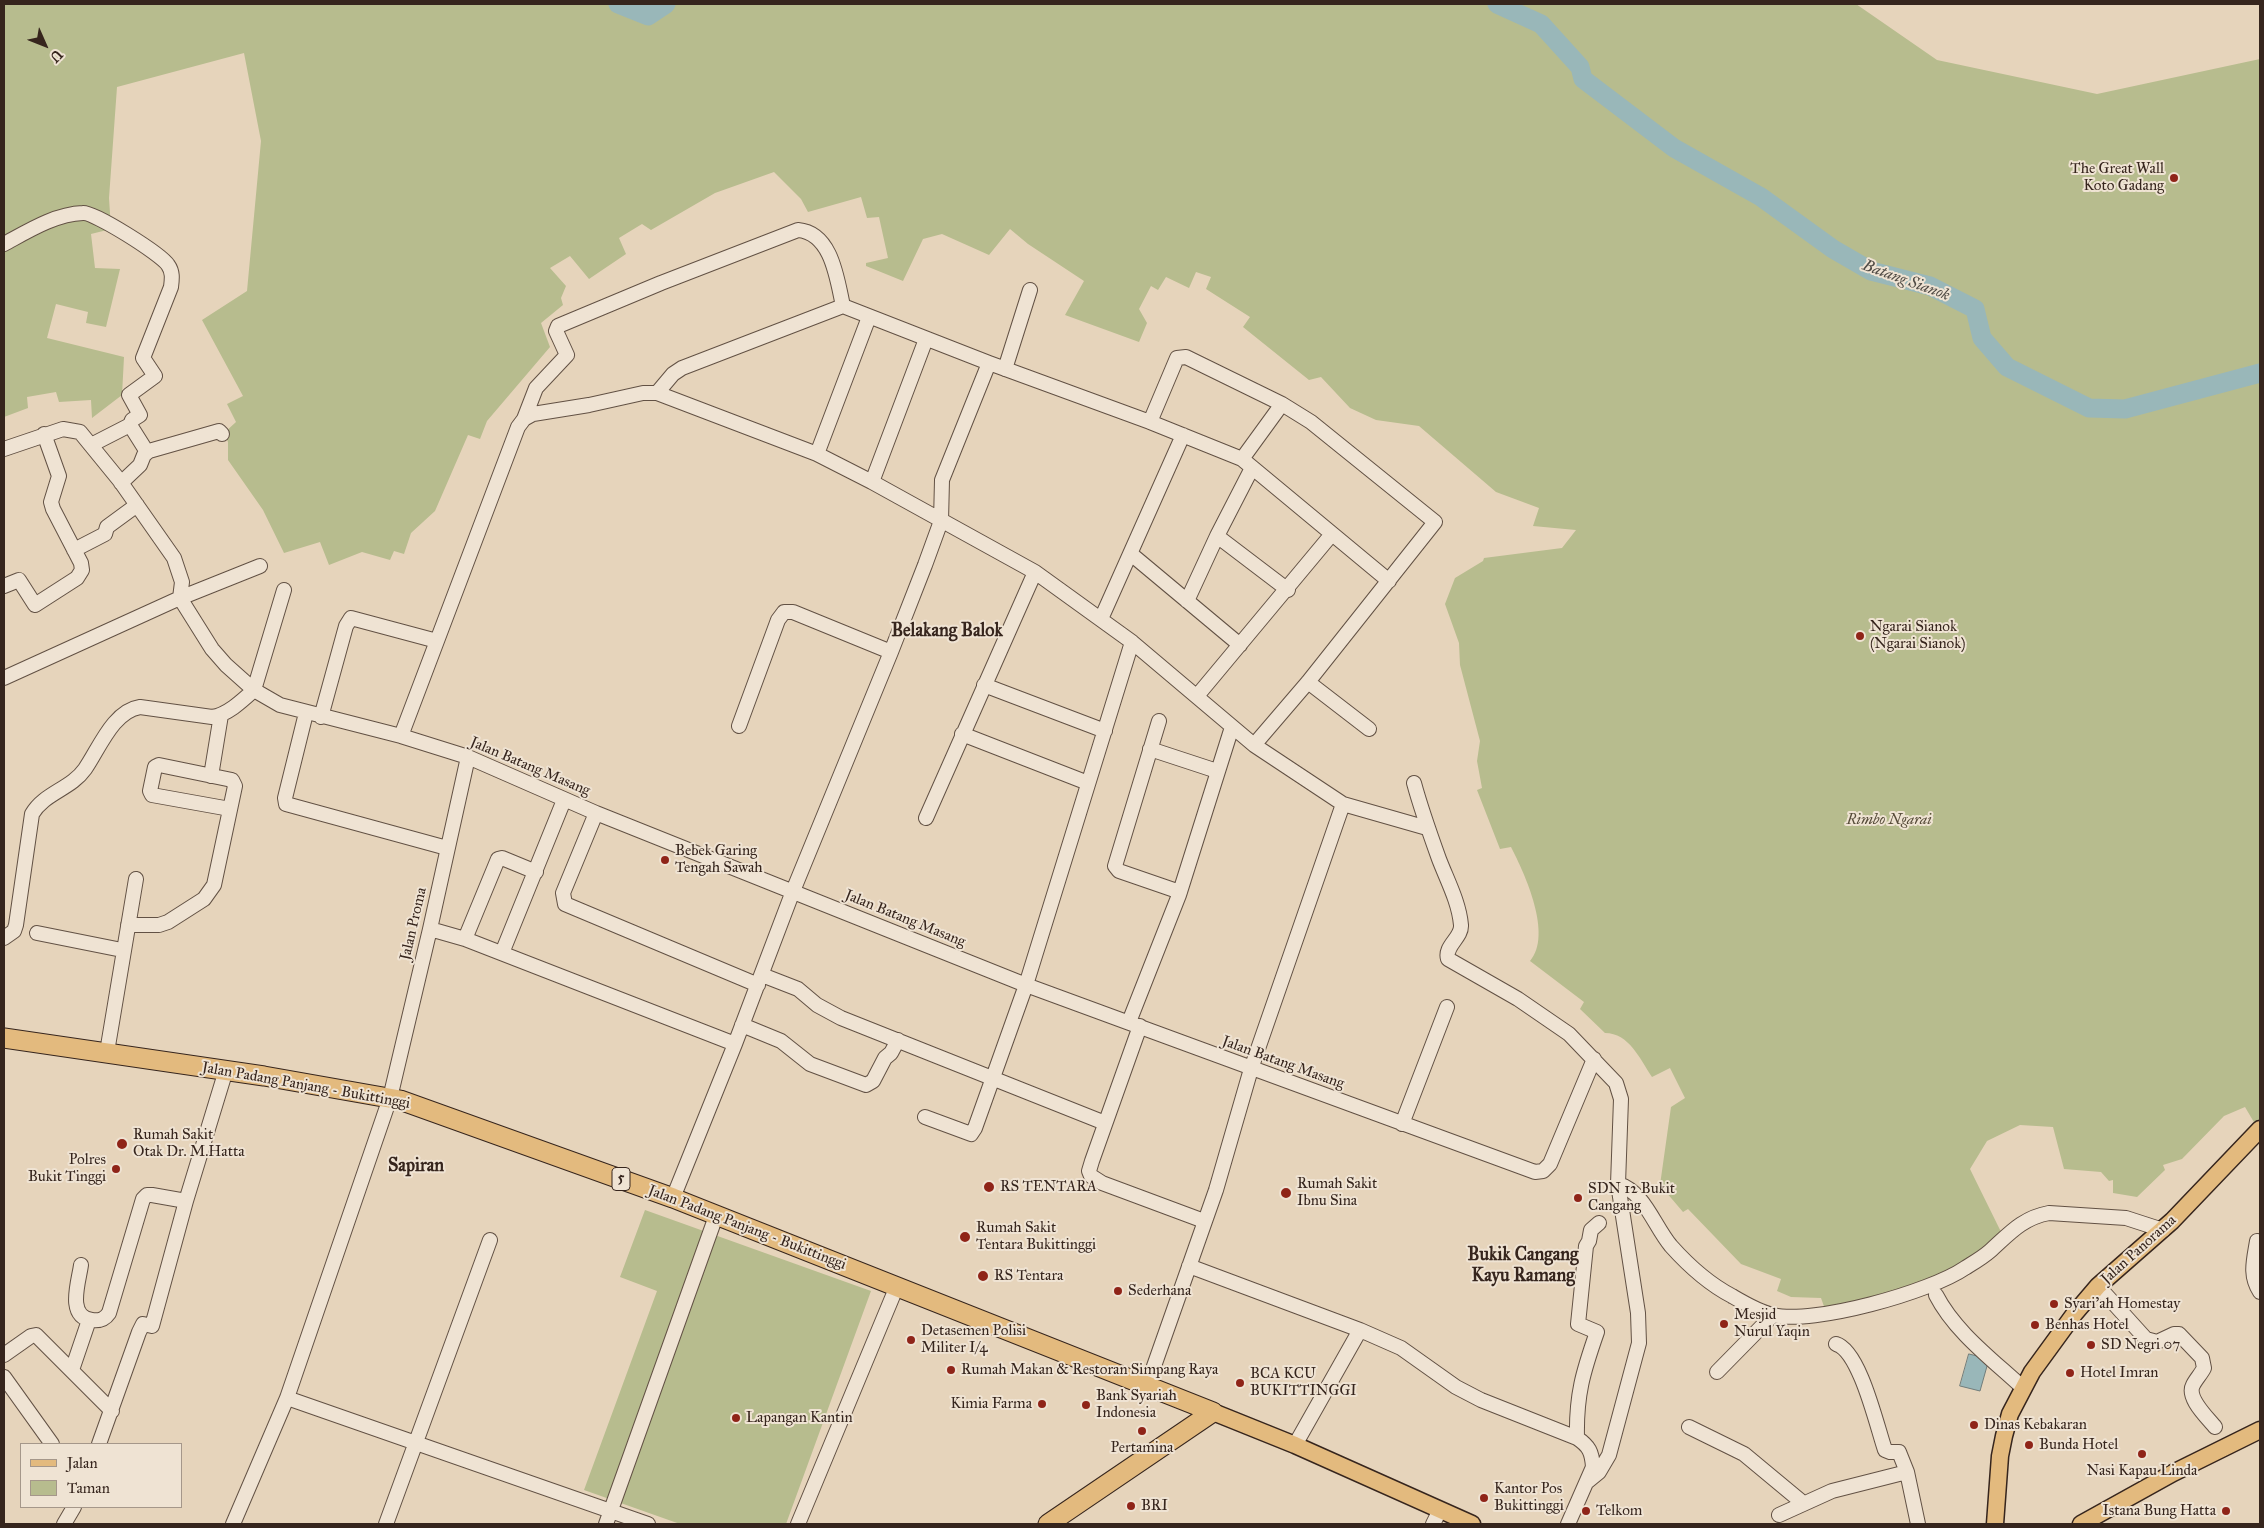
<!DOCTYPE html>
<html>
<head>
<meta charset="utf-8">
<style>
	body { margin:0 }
	#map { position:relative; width:2264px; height:1528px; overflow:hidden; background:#e6d4bb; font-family:"IM FELL Great Primer",serif }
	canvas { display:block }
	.frame { position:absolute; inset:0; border:5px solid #36251d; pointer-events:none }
	.legend { position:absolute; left:20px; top:1443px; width:162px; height:65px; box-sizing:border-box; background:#efe3d3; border:1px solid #a5978a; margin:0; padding:6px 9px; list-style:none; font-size:15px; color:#36251d }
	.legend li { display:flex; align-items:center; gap:10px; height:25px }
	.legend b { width:25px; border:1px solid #a5978a }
	.north { position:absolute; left:20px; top:20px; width:50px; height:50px; -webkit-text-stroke:4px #efe3d3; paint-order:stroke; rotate:134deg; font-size:14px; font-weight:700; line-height:20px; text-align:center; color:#36251d }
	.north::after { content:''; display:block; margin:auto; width:18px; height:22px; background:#36251d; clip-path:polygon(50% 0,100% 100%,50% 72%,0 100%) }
</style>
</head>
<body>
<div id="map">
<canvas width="2264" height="1528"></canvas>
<div class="frame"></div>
<ul class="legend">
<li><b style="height:6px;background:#e3ba7e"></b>Jalan</li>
<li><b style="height:14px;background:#b7bc8e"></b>Taman</li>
</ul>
<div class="north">U</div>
</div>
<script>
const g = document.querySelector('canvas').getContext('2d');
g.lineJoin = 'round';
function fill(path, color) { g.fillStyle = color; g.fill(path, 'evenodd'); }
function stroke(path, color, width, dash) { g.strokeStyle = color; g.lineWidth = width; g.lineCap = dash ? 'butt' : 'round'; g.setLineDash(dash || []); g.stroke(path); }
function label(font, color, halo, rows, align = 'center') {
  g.font = font + ' "IM FELL Great Primer",serif'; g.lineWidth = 4; g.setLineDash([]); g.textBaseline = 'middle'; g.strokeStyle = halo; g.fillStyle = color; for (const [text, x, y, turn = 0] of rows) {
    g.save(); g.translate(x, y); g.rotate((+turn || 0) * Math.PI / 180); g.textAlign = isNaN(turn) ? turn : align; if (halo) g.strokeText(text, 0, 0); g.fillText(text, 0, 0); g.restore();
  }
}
const green = new Path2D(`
	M4,4H1856L1937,60L2097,94L2260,59V1128L2258,1129L2245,1107L2224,1116L2182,1159L2163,1165L2165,1170L2137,1197L2113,1193V1180L2109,1181L2101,1172L2064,1169L2053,1127L2020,1125L1987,1141L1970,1169L2005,1240L1980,1264L1826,1312L1821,1298L1791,1297L1777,1291L1781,1279L1741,1264L1688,1209L1683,1212L1660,1185L1671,1107L1685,1098L1670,1068L1652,1077C1640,1059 1629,1033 1605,1033L1580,1009L1584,1002L1530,961C1553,935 1525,874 1511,847L1500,849L1477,790L1482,788L1477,761L1480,741L1460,665L1459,643L1445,604L1455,578L1483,561L1484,558L1562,548L1576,530L1533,526L1539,508L1496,492L1419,426L1376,420L1350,408L1321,377L1309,380L1243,327L1250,317L1206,289L1211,277L1196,272L1189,288L1166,277L1158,290L1151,286L1139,309L1147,323L1139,342L1065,315L1084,281L1028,244L1010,229L989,255L942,234L923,239L903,281L866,266V263L888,258L879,217L867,218L861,197L808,212L801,199L774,172L715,193L651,230L642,224L619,238L626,254L589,279L570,256L550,268L566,286L561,298L563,305L541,323L550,347L487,421L480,439L468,435L435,511L411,533L404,554L394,551L390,560L362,552L329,565L320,542L284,553L263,510L228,460V442L224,433L236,422L227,404L243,396L202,320L247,291L261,141L244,53L117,87L109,198L111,229L91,234L95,268L120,269L106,327L86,323L88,312L56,304L47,338L124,357L122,395L92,418L91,400L59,402L56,392L27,397L28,408L4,417Z
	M645,1210L871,1291L786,1524H680L584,1490L657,1291L620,1277Z`);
const water = new Path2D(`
	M1969,1354L1989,1359L1980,1391L1960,1386Z`);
const river = new Path2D(`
	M618,4L648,16L666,4
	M1497,4L1541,24L1580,67L1583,79L1674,148L1761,197L1833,249L1871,271L1930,286L1975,309L1982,338L2007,367L2089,408L2125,409L2260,373`);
const minor = new Path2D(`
	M4,244C28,231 55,214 83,213C94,212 161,254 168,265C173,272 172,279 171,287L143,358L155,376L129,395L140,415L132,420L130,425L147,452
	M1005,369L1030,290
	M657,393L673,374L682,368L843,306L989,363L1150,422L1242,459L1389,581
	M524,419L536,388L567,355L556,331L558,326L661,283L798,230C832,233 837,279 843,306
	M1150,422L1177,358L1186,357L1282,404L1311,422L1435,522L1308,682L1254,745
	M91,445L130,425
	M4,449L63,429L80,432L120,481L174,558L182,582L180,598L4,678
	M817,454L869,317
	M1242,459L1282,404
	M872,482L926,339
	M121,483L140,465L144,455L149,451L219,431L222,434
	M1217,536L1288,590
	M74,550L105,534L107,527L137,505
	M1131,554L1240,645
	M260,566L180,598L212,649L226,665L254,690L280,705L401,736L468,757L596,813L1026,985L1535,1172L1543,1171L1550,1164L1594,1059
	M4,586L19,580L35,605L77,578L82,570L81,563L53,509L51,502L59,476L44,434
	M1187,601L1217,536L1252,468
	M1101,619L1183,435
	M1308,682L1369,729
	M984,685L1105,731
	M1197,696L1332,534
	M306,713L285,798L286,804L447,848
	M321,717L346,626L351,618L437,641
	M1159,721L1115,866L1119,871L1180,892
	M739,726L778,620L784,612H793L891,652
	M962,734L1088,783
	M401,736L518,427L524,419L533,414L589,405L643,393H657L817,454L872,482L1035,572L1132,642L1254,745L1343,804L1427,828
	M1150,749L1217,771
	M211,776L221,715
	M1414,783C1421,809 1430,834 1439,859C1447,880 1459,902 1461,925C1462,938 1444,946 1448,959L1518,999L1569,1034L1616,1083L1621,1099L1618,1184L1638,1313L1639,1343L1609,1455L1599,1472L1588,1481
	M596,813L563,893L565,904L758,985
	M926,818L1035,572
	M536,872L502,858L498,859L465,939L735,1044
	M128,925H159L168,922L204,899L214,885L235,786L232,780L159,765L155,767L150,791L152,795L230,809
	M430,929L465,939
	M37,933L122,950
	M4,938L14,931L16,925L32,814C44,793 71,789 85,769C99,749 113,711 140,707L212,717C227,715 242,701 254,690L284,590
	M502,953L564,800
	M762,975L798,989L817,1005L841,1018L1105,1123
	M1129,1022L1179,895L1232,727
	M742,1025L781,1041L810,1064L866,1085L873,1081L885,1058L891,1053L898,1040
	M1140,1026L1092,1161L1089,1171L1091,1176L1102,1183L1204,1221
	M107,1052L136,879
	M925,1117L971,1134L975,1128L1026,985L1132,642
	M1402,1124L1447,1007
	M1618,1184C1644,1191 1654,1226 1671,1246C1688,1265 1709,1284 1732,1296C1744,1303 1759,1312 1773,1315C1813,1325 1930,1292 1965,1268C1973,1263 1982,1258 1990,1251C2009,1234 2022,1218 2049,1213L2126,1218L2163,1230
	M673,1198L735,1044L793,891L891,652L925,565L941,521L942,480L989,363
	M2257,1241C2254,1260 2249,1275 2260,1292
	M81,1265C79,1281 66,1317 92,1320C100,1321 105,1319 109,1313L143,1199L147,1195H152L186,1201
	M1189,1266L1360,1330L1401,1348L1456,1387L1481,1400L1577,1438C1589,1446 1592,1452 1593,1467L1568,1524
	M2098,1286L2146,1339L2157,1342L2174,1334H2179L2202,1358L2204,1368C2201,1374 2196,1379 2193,1385C2186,1398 2208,1418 2215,1427
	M1936,1295C1955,1332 1993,1360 2023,1388
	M1836,1344C1860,1351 1877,1427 1885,1450L1890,1452H1899L1907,1472L1918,1524
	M4,1355L31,1336L36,1335L112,1411
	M72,1370L89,1320
	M1717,1372L1773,1315
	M4,1377L52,1444
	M1147,1386L1216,1190L1251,1069L1343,804
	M287,1398L648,1524
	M1689,1427L1744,1454L1803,1503
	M1577,1438C1576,1395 1583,1372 1597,1332L1578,1324L1586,1246L1589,1241L1591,1230L1599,1223
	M99,1444L139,1332L143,1324L152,1326L186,1201L226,1070
	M1295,1445L1360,1330
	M1779,1515L1832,1491L1907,1472
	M64,1524L74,1507
	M233,1524L287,1398L390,1098L430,929L468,757
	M386,1524L490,1240
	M606,1524L716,1216
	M798,1524L897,1286
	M1433,1524L1440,1510`);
const major = new Path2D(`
	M1213,1412L1295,1445L1472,1524
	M1995,1524L2000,1456L2004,1436L2010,1414L2032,1372L2075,1313L2098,1286L2172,1221L2260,1129
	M2081,1524L2173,1473L2260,1430`);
const highway = new Path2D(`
	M4,1038L264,1076L400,1100L673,1198L1213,1412
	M1048,1524L1213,1412`);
const markers = [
	[2174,178,5,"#8f2418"],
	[1860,636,5,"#8f2418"],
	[665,860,5,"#8f2418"],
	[122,1144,6,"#8f2418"],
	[116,1169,5,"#8f2418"],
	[989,1187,6,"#8f2418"],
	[1286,1193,6,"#8f2418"],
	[1578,1198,5,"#8f2418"],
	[965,1237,6,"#8f2418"],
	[983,1276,6,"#8f2418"],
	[1118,1291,5,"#8f2418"],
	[2054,1304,5,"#8f2418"],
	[1724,1324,5,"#8f2418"],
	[2035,1325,5,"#8f2418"],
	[911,1340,5,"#8f2418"],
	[2091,1345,5,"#8f2418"],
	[951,1370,5,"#8f2418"],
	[2070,1373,5,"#8f2418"],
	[1240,1383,5,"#8f2418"],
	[1042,1404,5,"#8f2418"],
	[1086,1405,5,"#8f2418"],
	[736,1418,5,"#8f2418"],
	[1974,1425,5,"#8f2418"],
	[1142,1431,5,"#8f2418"],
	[2029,1445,5,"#8f2418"],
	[2142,1454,5,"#8f2418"],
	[1484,1498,5,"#8f2418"],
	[1131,1506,5,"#8f2418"],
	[1586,1511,5,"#8f2418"],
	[2226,1511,5,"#8f2418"]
];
const shields = [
	[621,1179,18]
];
const shieldNames = [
	["5",621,1179]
];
const poiNames = [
	["The Great Wall",2164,169,"right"],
	["Koto Gadang",2164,186,"right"],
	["Ngarai Sianok",1870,627],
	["(Ngarai Sianok)",1870,644],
	["Bebek Garing",675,851],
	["Tengah Sawah",675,868],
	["Rumah Sakit",133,1135],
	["Otak Dr. M.Hatta",133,1152],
	["Polres",106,1160,"right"],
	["Bukit Tinggi",106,1177,"right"],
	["Rumah Sakit",1297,1184],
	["Ibnu Sina",1297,1201],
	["RS TENTARA",1000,1187],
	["SDN 12 Bukit",1588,1189],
	["Cangang",1588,1206],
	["Rumah Sakit",976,1228],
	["Tentara Bukittinggi",976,1245],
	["RS Tentara",994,1276],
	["Sederhana",1128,1291],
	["Syari'ah Homestay",2064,1304],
	["Mesjid",1734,1315],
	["Nurul Yaqin",1734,1332],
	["Benhas Hotel",2045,1325],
	["Detasemen Polisi",921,1331],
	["Militer I/4",921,1348],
	["SD Negri 07",2101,1345],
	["Rumah Makan & Restoran Simpang Raya",961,1370],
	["Hotel Imran",2080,1373],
	["BCA KCU",1250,1374],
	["BUKITTINGGI",1250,1391],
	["Bank Syariah",1096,1396],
	["Indonesia",1096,1413],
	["Kimia Farma",1032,1404,"right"],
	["Lapangan Kantin",746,1418],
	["Dinas Kebakaran",1984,1425],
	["Bunda Hotel",2039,1445],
	["Pertamina",1142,1448,"center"],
	["Nasi Kapau Linda",2142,1471,"center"],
	["Kantor Pos",1494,1489],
	["Bukittinggi",1494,1506],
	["BRI",1141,1506],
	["Telkom",1596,1511],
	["Istana Bung Hatta",2216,1511,"right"]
];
const streetNames = [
	["Jalan Batang Masang",530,767,23],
	["Jalan Batang Masang",905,919,22],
	["Jalan Proma",414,924,-77],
	["Jalan Batang Masang",1283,1063,20],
	["Jalan Padang Panjang - Bukittinggi",306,1086,10],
	["Jalan Padang Panjang - Bukittinggi",747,1228,21],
	["Jalan Panorama",2139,1250,-42]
];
const parkNames = [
	["Rimbo Ngarai",1889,820]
];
const waterNames = [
	["Batang Sianok",1906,281,20]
];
const quarterNames = [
	["Belakang Balok",947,632],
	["Sapiran",416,1167],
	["Bukik Cangang",1523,1256],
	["Kayu Ramang",1523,1277]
];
fill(green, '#b7bc8e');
fill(water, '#99b7b9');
stroke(water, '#717d7b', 1);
stroke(river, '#99b7b9', 19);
stroke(minor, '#625144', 16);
stroke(major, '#36251d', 19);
stroke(highway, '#36251d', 21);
stroke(minor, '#efe3d3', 14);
stroke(major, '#e3ba7e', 16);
stroke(highway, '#e3ba7e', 19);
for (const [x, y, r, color] of markers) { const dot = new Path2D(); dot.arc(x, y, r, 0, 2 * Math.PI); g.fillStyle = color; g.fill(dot); stroke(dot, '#efe3d3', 2); }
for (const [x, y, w] of shields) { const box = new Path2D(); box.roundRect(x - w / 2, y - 11.5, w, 23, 4); g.fillStyle = '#efe3d3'; g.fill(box); stroke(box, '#36251d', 1); }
label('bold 14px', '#36251d', null, shieldNames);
label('15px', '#36251d', '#efe3d3', poiNames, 'left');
label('15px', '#36251d', '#efe3d3', streetNames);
label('italic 15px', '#564b39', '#efe3d3', parkNames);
label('italic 16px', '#4f4a44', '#efe3d3', waterNames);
label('bold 18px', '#36251d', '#efe3d3', quarterNames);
</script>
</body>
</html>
